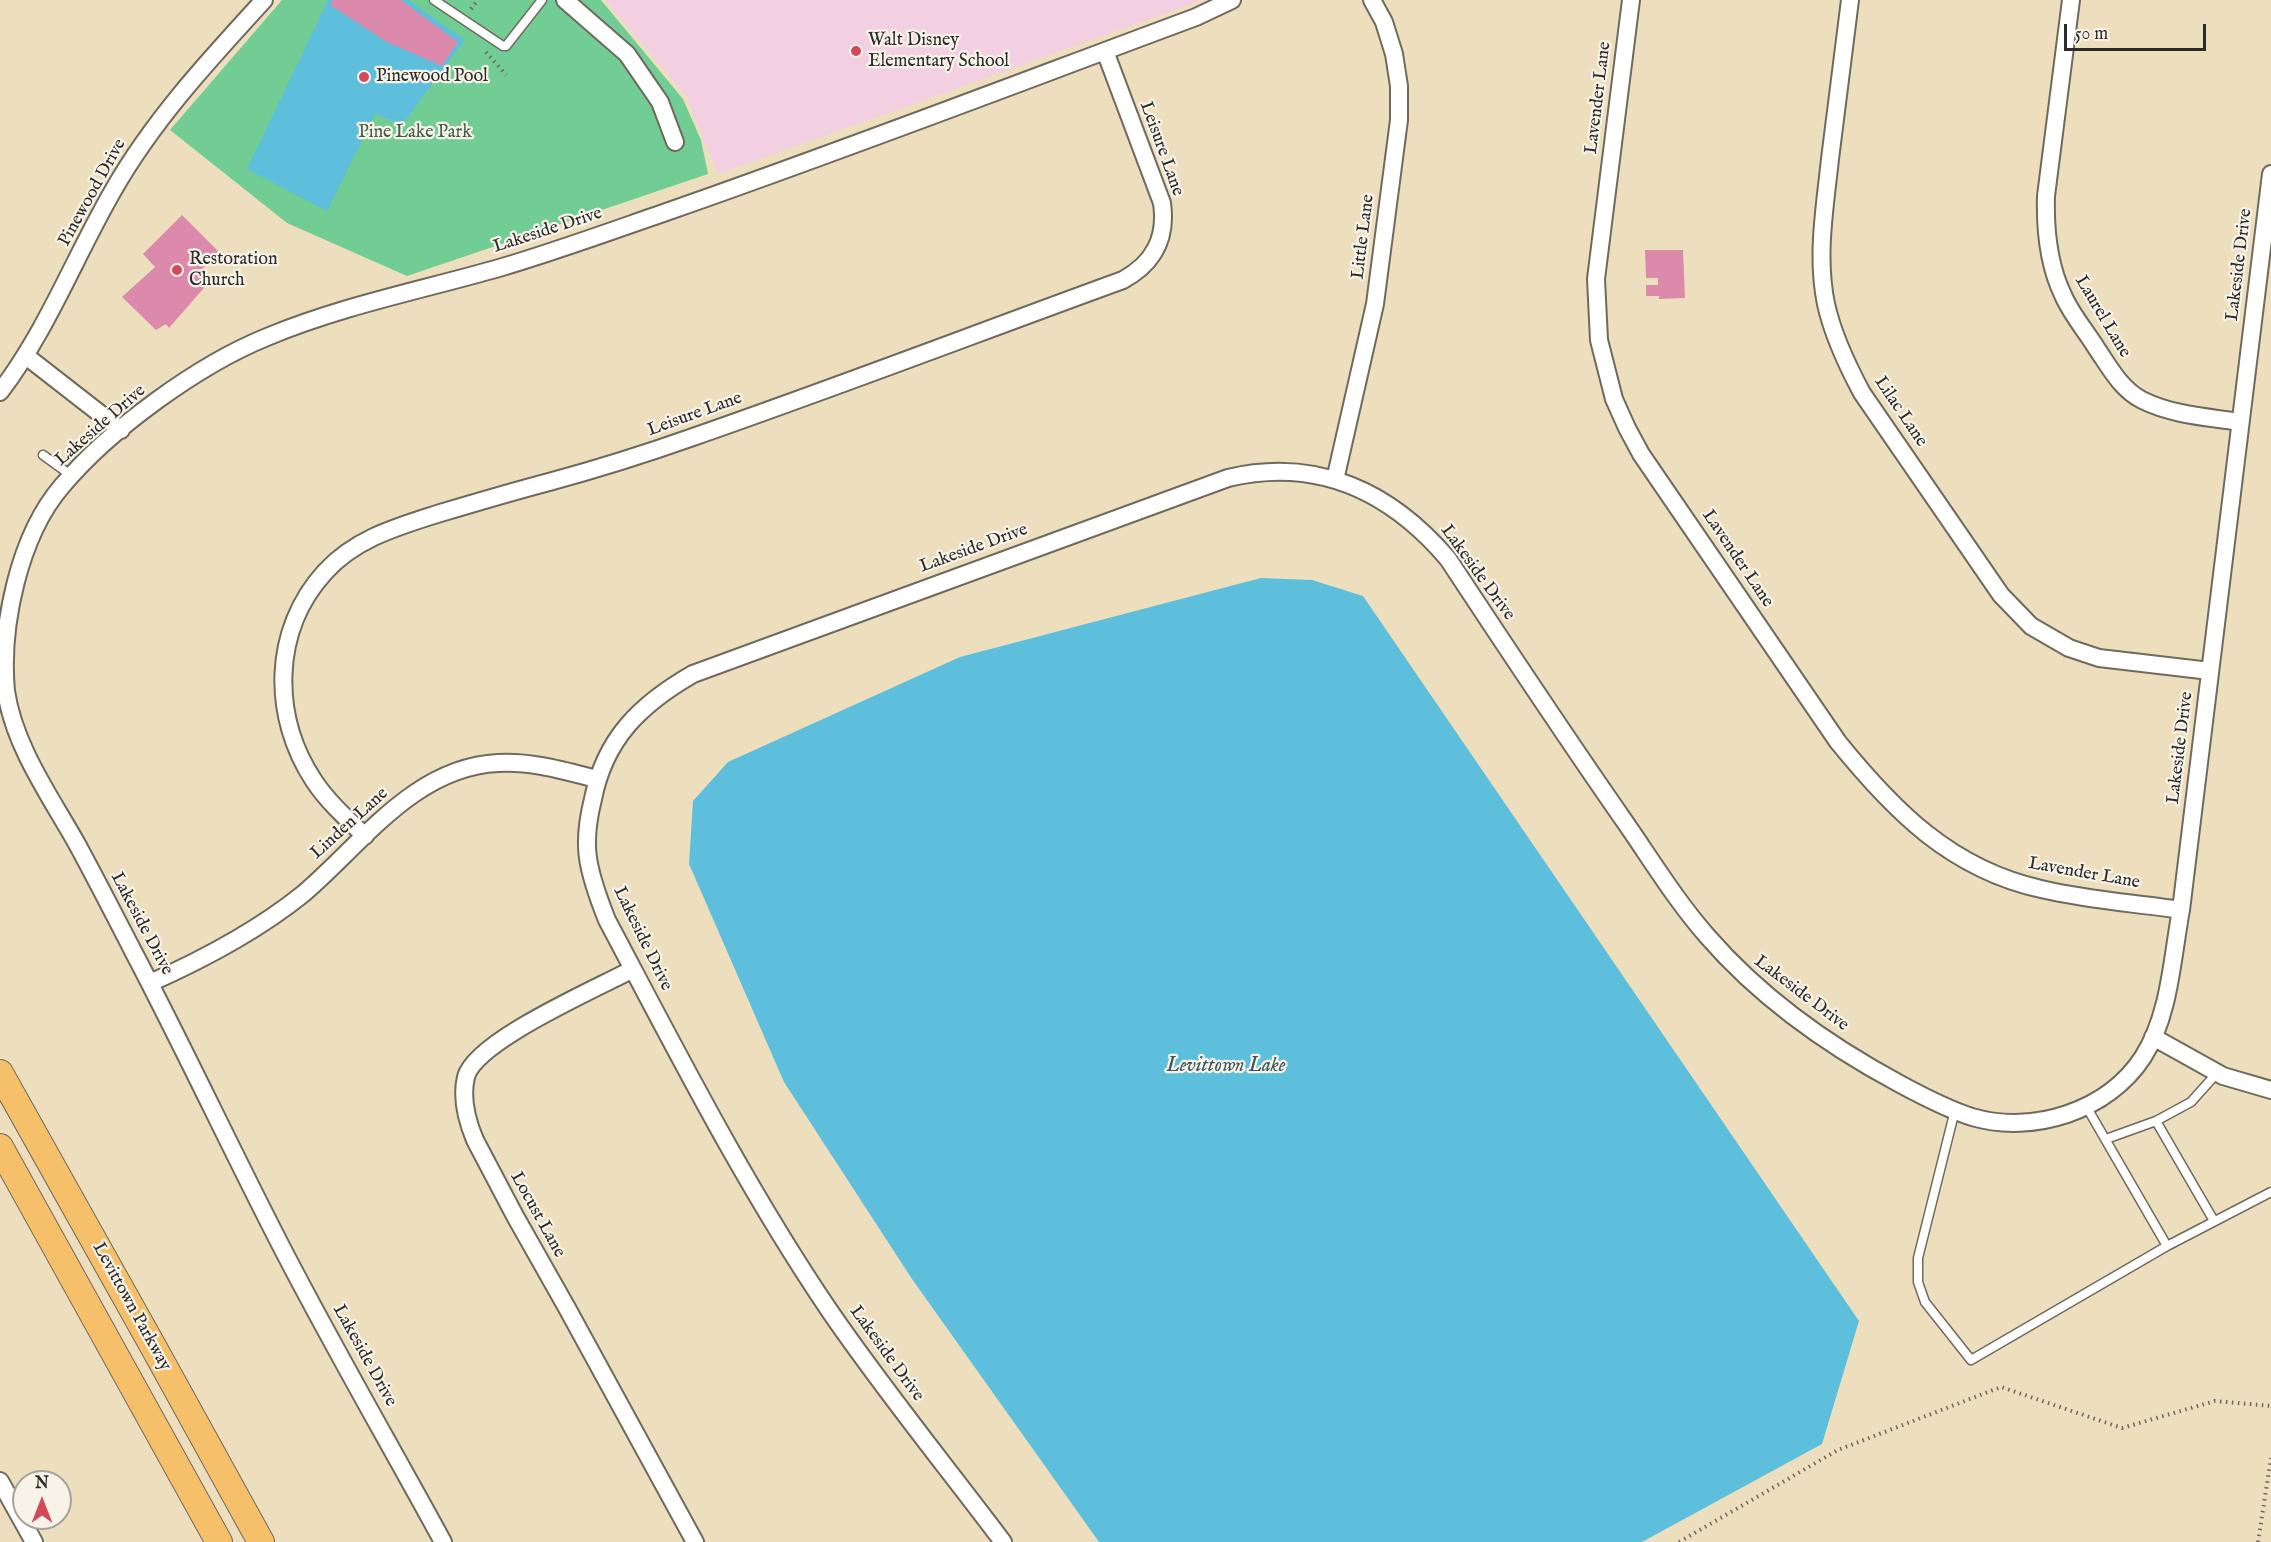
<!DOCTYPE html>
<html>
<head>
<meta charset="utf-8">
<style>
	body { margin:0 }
	#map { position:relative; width:2271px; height:1542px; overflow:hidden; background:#eddfbe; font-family:"IM FELL English",serif }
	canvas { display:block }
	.north { position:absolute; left:12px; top:1470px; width:60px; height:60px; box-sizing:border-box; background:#f7f3e8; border:2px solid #a5a39c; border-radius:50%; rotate:0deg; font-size:16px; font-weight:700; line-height:24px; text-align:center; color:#2b2b2b }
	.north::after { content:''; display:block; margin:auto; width:21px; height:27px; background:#d1495b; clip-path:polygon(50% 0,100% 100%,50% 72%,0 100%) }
	.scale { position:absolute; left:2064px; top:24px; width:142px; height:27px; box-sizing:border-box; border:3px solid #2b2b2b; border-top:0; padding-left:8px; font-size:18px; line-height:21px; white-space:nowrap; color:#2b2b2b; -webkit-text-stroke:4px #f7f3e8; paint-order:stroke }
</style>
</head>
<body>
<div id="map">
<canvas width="2271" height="1542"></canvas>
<div class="north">N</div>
<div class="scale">50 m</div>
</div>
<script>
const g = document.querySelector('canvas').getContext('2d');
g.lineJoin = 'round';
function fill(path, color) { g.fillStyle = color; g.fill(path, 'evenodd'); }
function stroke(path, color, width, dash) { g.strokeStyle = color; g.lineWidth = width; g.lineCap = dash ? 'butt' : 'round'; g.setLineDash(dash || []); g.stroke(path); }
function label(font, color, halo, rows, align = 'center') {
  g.font = font + ' "IM FELL English",serif'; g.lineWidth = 4.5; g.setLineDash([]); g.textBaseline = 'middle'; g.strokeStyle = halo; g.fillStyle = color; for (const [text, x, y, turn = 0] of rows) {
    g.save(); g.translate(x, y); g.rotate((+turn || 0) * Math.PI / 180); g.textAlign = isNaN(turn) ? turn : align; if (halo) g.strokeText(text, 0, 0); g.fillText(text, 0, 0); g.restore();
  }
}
const built = new Path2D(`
	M605,0H1203L718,174L686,96Z`);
const green = new Path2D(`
	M282,0H601L683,99L701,140L708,174L407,276L287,223L170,130Z`);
const water = new Path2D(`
	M328,0H408L465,40L402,125L375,114L327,211L247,169Z
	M1261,578L1312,580L1363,596L1859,1321L1822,1444L1642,1542H1099L912,1279L784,1082L689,864L693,801L728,762L960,657Z`);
const building = new Path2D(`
	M333,0H401L458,42L442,66L387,42L330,5Z
	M182,215L218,251L199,273L210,281L169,328L166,324L156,330L122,297L155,267L143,254Z
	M1645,250H1683L1685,298L1659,299V296H1646V285H1658V278H1646Z`);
const path = new Path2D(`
	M471,9L478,0
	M486,52L506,75
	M1679,1542L1838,1450L2001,1387L2122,1428L2215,1401L2271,1406
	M2258,1542L2271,1458`);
const lane = new Path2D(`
	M434,0L503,46H506L542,0
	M43,455L72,476
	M2086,1106L2167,1246L2271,1192
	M1955,1110L1918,1258V1282L1925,1302L1971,1360L2167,1246
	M2156,1121L2214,1221
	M2106,1139L2156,1121L2191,1102L2217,1073`);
const street = new Path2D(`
	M565,0L627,54L660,102L675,142
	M1631,0L1596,279L1599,340L1614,399L1627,428L1641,454L1838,742C1894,811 1951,869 2041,889C2087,900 2134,903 2181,910
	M1850,0C1843,53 1837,106 1830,159C1825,207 1816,256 1826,304C1833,336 1847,365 1862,393L2001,595L2031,626L2069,648L2099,658L2210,671
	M2071,0L2046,196C2045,230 2048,264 2063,295C2071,314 2086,331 2097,349C2110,368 2121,389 2142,400C2172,415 2207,417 2240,422
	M26,356L121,430
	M0,392C48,329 75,256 114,189C154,119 210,59 264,0
	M1335,480L1375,304L1399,120V86L1394,54L1384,22L1372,0
	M365,836C347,819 328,802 314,781C271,716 272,630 325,572C355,539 396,527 437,514C474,503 511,492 549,482C597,469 645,454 693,437C837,387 980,332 1123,280C1154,263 1167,238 1162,203L1105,51
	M633,969C598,988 475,1041 466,1077C461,1098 467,1121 475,1140L515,1216L567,1308L695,1542
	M150,983C204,959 257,931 303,894C362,844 414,767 498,763C532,761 565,771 597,779
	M2153,1037L2223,1076L2271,1090
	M0,1481L34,1542
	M443,1542C389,1443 332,1345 280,1244C230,1147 184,1048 133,951C115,916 96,879 77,844C50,796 14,746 6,691C0,626 19,536 62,486C110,429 198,365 267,337C341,306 422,290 499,268C557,251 614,230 672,210C847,149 1021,82 1196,17L1232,0
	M1003,1542C945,1465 883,1389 829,1310C745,1186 677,1052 607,920C599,900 591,879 588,858C585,838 588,819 593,799C605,738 641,704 693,674L1228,478C1317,457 1390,491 1448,559C1506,647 1565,736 1625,822C1652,861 1677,902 1708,937C1761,998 1829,1046 1900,1084C1924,1097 1947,1109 1972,1117C2033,1135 2108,1111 2143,1057C2170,1015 2172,958 2181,910L2271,174`);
const primary = new Path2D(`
	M0,1073L154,1348L261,1542
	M0,1147L219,1542`);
const markers = [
	[856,51,6,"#d1495b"],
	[364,77,6,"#d1495b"],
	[177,270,6,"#d1495b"]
];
const poiNames = [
	["Walt Disney",868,41],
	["Elementary School",868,62],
	["Pinewood Pool",376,77],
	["Restoration",189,260],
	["Church",189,281]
];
const streetNames = [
	["Lavender Lane",1599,98,-83],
	["Leisure Lane",1161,149,70],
	["Pinewood Drive",93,193,-61],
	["Lakeside Drive",548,231,-18],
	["Little Lane",1364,237,-83],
	["Lakeside Drive",2240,265,-83],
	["Laurel Lane",2102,317,59],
	["Lilac Lane",1900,412,56],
	["Leisure Lane",695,415,-20],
	["Lakeside Drive",101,426,-41],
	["Lakeside Drive",974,549,-20],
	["Lavender Lane",1737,559,56],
	["Lakeside Drive",1477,573,54],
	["Lakeside Drive",2181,748,-83],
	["Linden Lane",350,824,-42],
	["Lavender Lane",2084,874,10],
	["Lakeside Drive",141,924,62],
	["Lakeside Drive",642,939,64],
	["Lakeside Drive",1801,994,37],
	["Locust Lane",537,1215,61],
	["Levittown Parkway",131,1307,61],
	["Lakeside Drive",886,1354,54],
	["Lakeside Drive",364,1356,61]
];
const parkNames = [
	["Pine Lake Park",415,133]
];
const waterNames = [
	["Levittown Lake",1226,1067]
];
fill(built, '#f2cfe1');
fill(green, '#72cd94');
fill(water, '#5dbfdb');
fill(building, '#db8aab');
stroke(lane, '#6f6a5e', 11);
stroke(street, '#6f6a5e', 20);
stroke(primary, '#6f6a5e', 28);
stroke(path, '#6f6a5e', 4, [1.5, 4.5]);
stroke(lane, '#fff', 8);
stroke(street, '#fff', 16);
stroke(primary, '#f6c06b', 26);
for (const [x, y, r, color] of markers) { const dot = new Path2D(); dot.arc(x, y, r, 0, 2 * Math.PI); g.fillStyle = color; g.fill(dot); stroke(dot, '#f7f3e8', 2); }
label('18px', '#2b2b2b', '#f7f3e8', poiNames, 'left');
label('18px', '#2b2b2b', '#f7f3e8', streetNames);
label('18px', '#405c4a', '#f7f3e8', parkNames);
label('italic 20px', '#3a5760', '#f7f3e8', waterNames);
</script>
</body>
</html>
